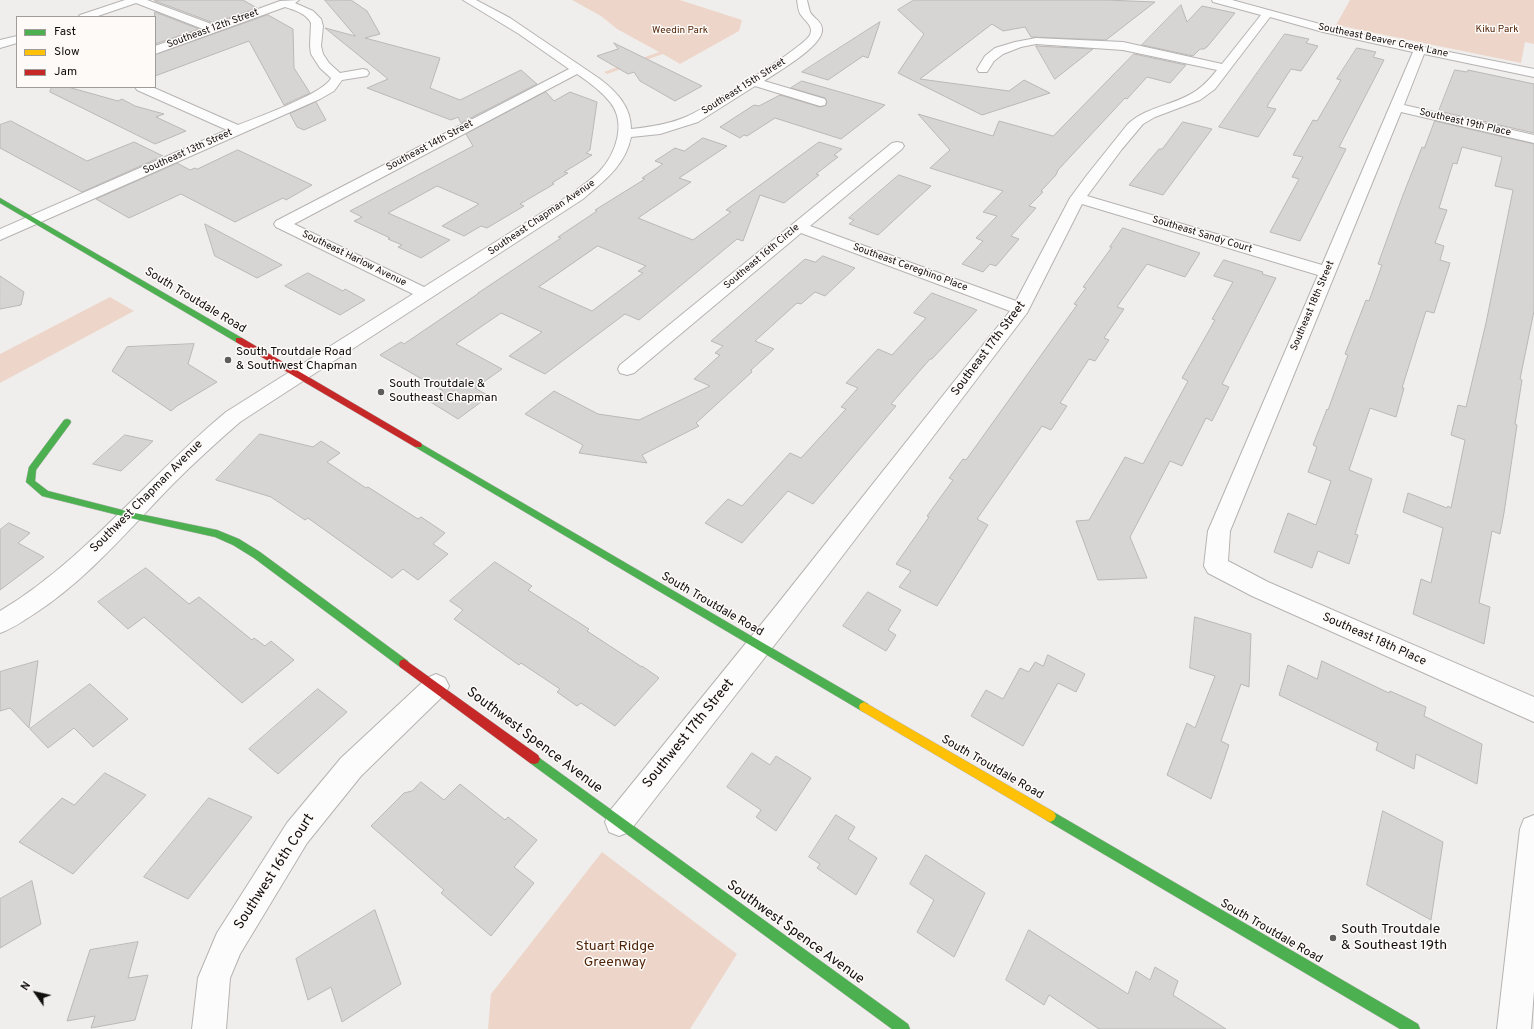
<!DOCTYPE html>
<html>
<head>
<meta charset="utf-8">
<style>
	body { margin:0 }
	#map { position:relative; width:1534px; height:1029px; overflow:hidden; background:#f0eeec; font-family:Overpass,sans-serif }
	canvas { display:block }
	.legend { position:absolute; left:16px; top:16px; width:140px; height:72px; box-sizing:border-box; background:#fefaf8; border:1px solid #9f9c9a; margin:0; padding:5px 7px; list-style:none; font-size:12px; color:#110f0e }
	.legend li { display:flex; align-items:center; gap:8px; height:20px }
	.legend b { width:20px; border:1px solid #9f9c9a }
	.north { position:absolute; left:16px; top:973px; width:40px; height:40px; -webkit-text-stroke:3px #fefaf8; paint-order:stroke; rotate:304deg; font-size:11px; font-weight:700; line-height:16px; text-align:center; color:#110f0e }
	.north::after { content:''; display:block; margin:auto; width:14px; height:18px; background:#110f0e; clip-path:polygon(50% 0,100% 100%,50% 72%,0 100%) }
</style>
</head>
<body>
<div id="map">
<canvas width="1534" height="1029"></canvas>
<ul class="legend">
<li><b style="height:5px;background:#4caf50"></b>Fast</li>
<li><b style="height:5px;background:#ffc107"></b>Slow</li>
<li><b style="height:5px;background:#c62828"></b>Jam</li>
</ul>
<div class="north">N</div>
</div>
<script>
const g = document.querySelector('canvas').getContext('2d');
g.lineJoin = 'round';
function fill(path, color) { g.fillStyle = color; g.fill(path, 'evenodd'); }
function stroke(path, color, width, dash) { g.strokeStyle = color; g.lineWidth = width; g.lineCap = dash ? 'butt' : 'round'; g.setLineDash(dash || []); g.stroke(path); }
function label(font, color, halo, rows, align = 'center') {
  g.font = font + ' Overpass,sans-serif'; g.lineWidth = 3; g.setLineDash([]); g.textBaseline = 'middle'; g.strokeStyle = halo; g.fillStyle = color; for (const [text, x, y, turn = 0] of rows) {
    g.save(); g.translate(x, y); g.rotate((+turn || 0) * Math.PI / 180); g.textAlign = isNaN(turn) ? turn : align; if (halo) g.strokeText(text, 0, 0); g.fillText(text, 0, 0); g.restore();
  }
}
const green = new Path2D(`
	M572,0H680L742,20L739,31L680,64L663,54L607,74L604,72L659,52L617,29L601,16Z
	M1350,0H1534V44L1525,42L1521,63L1336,25Z
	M110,297L134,311L0,383V354Z
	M602,852L737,954L690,1029H488L491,994Z`);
const building = new Path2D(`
	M155,0H243L257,8L214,23L155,1Z
	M325,0H351L367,11L380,34L365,38L440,58L430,88L460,100L521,70L537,84L461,123L458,117L451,120L367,88L388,79L325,28L355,36Z
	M914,0H1106L1155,2L1106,40L1031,37L1025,27L1003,31L992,24L920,79L1009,91L1024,80L1050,93L982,115L898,73L924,34L898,10Z
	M1181,5L1187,22L1202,6L1235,13L1207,47L1204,49H1200L1193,56L1142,45Z
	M155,12L199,29L155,44Z
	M268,15L293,29L294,68L310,93L284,105L249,41L155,76V55Z
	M880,22L868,58L863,56L828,80L802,72Z
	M1285,34L1309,39L1306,43L1318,46L1301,71L1291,69L1269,103L1267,107L1276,109L1258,137L1219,127Z
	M614,43L702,86L675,101L640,81L634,72L628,74L597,56L618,49Z
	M1036,46L1093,49L1055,79Z
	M1357,48L1376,52L1373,57L1384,60L1339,147L1346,149L1300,241L1270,232L1299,179L1292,177L1303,157L1293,155L1313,120L1317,121L1341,80L1337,79Z
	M1134,54L1186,65L1170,83L1147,77L1127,99L1125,98L1058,170L1056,175L1041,191L1043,192L1029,206L1036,208L1011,236L1019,239L996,266L990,264L983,272L962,264L983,241L976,238L997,216L983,212L1003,191L930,168L950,150L918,114L993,136L999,121L1053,136Z
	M1455,70L1467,72L1468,70L1534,84V133L1439,111Z
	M802,81L885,105L841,139L775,118L747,136L744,135L740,138L720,127L754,105L759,106L780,95L820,107L826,105L827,102L825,98L791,88Z
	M52,87H68L118,101L122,99L135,106L164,114L156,117L186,131L155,144L50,92Z
	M546,92L554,101L570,92L597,102L590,150L586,153L592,155L564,172L568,173L552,183L554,184L520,204L524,206L487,228L481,226L464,236L442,226L479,204L437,186L388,213L450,240L421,258L398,247L402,245L388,239L390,238L354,221L362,217L350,211L473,146L466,134Z
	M316,102L326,120L304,130L297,127L290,114Z
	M11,121L87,161L134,142L163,156L82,192L0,148V125Z
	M1435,121L1534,144V311L1520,379L1522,380L1515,424L1517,425L1504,513L1500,534L1492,531L1479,603L1490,607L1484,644L1413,614L1421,579L1431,583L1443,528L1403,512L1408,493L1447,508L1448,506L1451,508L1465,440L1451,435L1458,405L1466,407L1486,323L1513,190L1495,186L1502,157L1462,147L1457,164L1453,163L1439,208L1447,210L1435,243L1444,246L1440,260L1450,263L1434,313L1426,311L1402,388H1404L1396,417L1370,408L1349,470L1372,479L1355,534L1358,535L1349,564L1318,551L1312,568L1274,552L1288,513L1316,525L1331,481L1308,472L1317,447L1313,445L1327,409L1328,410L1348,355L1345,354L1366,300L1369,301L1382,265L1378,264L1403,195L1422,147L1424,148Z
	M1183,122L1212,129L1163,195L1129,185L1159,149H1162Z
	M703,138L727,146L679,178L691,182L638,218L693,240L731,212L726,210L819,142L842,149L834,155L838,157L816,174L819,175L784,203L760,195L743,241L737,239L639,320L625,314L545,374L509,356L542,332L501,313L456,344L502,369L475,388L489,396L458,419L429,401L443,391L380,355L401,342L404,344L479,293H478L561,238L558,237L597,211L595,210L645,179L642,178L663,164L655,161L675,148L684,151ZM598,246L646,266L638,271L643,273L592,311L539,287Z
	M238,150L312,185L286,200L283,198L235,222L181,194L129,218L96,199L177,163L190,170L195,168L197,169Z
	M899,175L931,186L878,235L849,224L854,220L849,218Z
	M205,224L282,265L257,278L215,256Z
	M1123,228L1200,253L1185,277L1147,264L1117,307L1124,309L1104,338L1109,340L1095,361L1089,359L1060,403L1067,406L1051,430L1042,426L977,519L988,525L937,606L899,587L911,571L896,564L929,517L927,516L953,480L949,478L963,459L966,460L1077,305L1074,304L1086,288L1083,287L1112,247H1110Z
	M823,256L855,268L825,296L815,292L801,304L797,303L755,341L774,349L751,370L752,372L696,423L699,426L642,455L647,463L579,453L583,445L525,414L554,391L598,414L639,420L710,386L694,379L720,355L715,353L723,346L711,341L805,259L815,262Z
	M1224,260L1263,272L1262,274L1276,278L1222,384L1229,387L1212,421L1206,418L1182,466L1170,461L1130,537L1147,578L1098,580L1076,521L1089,520L1125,457L1143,464L1188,381L1182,378L1215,320L1212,319L1233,282L1214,276Z
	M308,273L343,291L345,289L365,300L340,315L285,286Z
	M0,276L24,292L21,305L0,309Z
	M932,293L977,310L932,359H930L891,404L896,406L813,504L788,491L742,543L705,523L728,499L742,506L790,453L801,458L846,409L841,407L858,388L846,383L878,349L892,355L926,318L914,313Z
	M194,344L188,364L217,382L177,406L171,411L112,371L127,347Z
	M260,434L313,447L321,441L340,453L327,462L366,488L368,487L418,519L421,517L445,533L433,544L448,554L418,580L403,569L392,578L308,518L305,520L271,497L216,480Z
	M125,435L153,441L121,471L93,464Z
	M9,523L30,533L18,543L44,557L0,590V530Z
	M495,562L532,586L528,590L589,629L587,631L642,667V666L658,677L659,678L615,726L581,703L577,706L557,692L560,689L521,663L519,665L454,619L463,610L450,601Z
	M146,568L189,604L199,597L252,640L254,638L265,646L271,641L294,660L242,703L144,617L128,629L98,602Z
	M868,592L901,610L888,630L896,635L886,651L843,626Z
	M1195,617L1251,634L1249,687L1241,684L1221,741L1229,745L1211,799L1167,775L1187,723L1195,728L1215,676L1190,668Z
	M1048,655L1085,674L1076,692L1058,683L1023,746L971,716L986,690L1003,699L1020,668L1029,672L1035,662L1043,666Z
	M38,661L29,728L10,708L0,711V672Z
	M1322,661L1389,693L1390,691L1426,707L1424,716L1482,744L1477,784L1416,754L1414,769L1376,750L1378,743L1279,695L1288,665L1317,679Z
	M90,684L128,719L93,747L74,728L48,748L30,729Z
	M318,689L347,712L278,774L249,749Z
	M752,753L770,765L776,756L811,778L776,831L756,817L761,810L727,787Z
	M105,773L146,795L73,874L19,842L62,798L74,805Z
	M421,782L444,800L460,784L505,820L508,817L537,840L514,867L534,883L491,936L441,893L444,890L371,826L404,793L412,791Z
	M209,798L252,817L188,899L144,877Z
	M1383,811L1443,842L1431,920L1367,885Z
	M836,815L855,827L848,839L877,858L856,895L817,868L820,864L809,857Z
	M926,855L985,893L954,957L917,932L934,900L910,884Z
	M32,881L41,924L0,948V899Z
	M375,910L401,984L342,1022L331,987L308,1000L296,959Z
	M1029,930L1128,994L1136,971L1150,980L1155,967L1178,981L1173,995L1226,1029H1099L1049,995L1044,1005L1006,980Z
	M138,942L128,978L148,975L135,1020L91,1028L95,1016L67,1021L90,950Z`);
const street = new Path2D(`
	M125,0H147L214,25L280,1L299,0L295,3L313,11L321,19L323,26L321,46L323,54L329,63L340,73L363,69L367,70L369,73L367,76L342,80L334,91L320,99L0,240V229L227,130L137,90L135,87H152L238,125C256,118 325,93 331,78L320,68L311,54L310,46L311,23C306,13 294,10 285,7L155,54V46L203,29L136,3L95,17H78L80,15Z
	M463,0H476L510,18L600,79C617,92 631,107 631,129C651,127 670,124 688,116C706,108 803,48 810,35C814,26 805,21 801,15C798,11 798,5 797,0H807C808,4 809,9 810,12C813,18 822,21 822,29C824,46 777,72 764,81L825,99L826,102L825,105L820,106L755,86L698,122L660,134L631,137C625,166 604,181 583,199L240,422C217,442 195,462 173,484C129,529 88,579 34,614C23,621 12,629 0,633V611C87,559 148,476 226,412L413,294L276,227L274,224L276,221L569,69L519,34ZM577,74C589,82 601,91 610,102C627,123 616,154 599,172C591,180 581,186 573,193L424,287L294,224Z
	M1212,0H1232L1349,32L1534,69V77L1424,54L1404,105L1534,135V143L1401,112L1230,531L1228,561L1268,582L1534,697V722L1252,596L1208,573L1204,566L1208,531L1318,275L1082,204L1027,313L790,625L629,832L619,836L609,832L605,822L609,812L772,611L1010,311L801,233L634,373L627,375L620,373L618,369L620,365L892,143L897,142L902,143L904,146L902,149L810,226L1016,301L1070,198L1087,175L1127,125C1144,108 1169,106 1189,95C1201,89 1209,80 1217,70L1123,50L1036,44L1021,47L1003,54L994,61L987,72H979L977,69L985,56L995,48L1015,42L1036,38L1123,42L1222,64L1261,15L1213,2ZM1270,17L1323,32L1413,52L1322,265L1087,196L1122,149L1143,124L1155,117L1200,100L1215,89Z
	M17,36V43L0,48V40Z
	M436,674L445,678L449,686L445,694L361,776L307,843L240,954L230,978L226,1029H192L198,978L217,933L287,823L341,758L427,678Z
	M1534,815V991L1531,1029H1497L1520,829L1524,819Z`);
const fast = new Path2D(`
	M0,198L242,338L243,340L242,342H236L0,203Z
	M67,419L70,420L71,422L70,424L36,470L35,481L48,491L130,512L217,530L239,539L260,552L408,661L409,664L408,667L404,669L400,667L254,558L233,545L215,537L130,518L42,496L26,482L29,467L64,420Z
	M418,442L868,704L869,707L868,710L864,712L860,710L415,447L414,445L415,443Z
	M534,754L908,1024L910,1029H892L530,763L528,759L530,755Z
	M1050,810L1418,1024L1420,1029H1400L1046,820L1044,816L1046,812Z`);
const slow = new Path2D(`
	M864,702L1054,812L1056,816L1054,820L1050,822L1046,820L860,710L859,707L860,704Z`);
const jam = new Path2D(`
	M236,338H242L421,443L422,445L421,447H415L236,342Z
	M404,659L538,755L540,759L538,763L534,764L530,763L400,667L399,664L400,661Z`);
const markers = [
	[228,360,4,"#5f5d5c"],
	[381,392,4,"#5f5d5c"],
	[1333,938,4,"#5f5d5c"]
];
const farStreetnames = [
	["Southeast 12th Street",213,29,-20],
	["Southeast Beaver Creek Lane",1383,41,12],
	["Southeast 15th Street",744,87,-32],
	["Southeast 19th Place",1465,123,13],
	["Southeast 14th Street",430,146,-28],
	["Southeast 13th Street",188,152,-24],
	["Southeast Chapman Avenue",542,218,-34],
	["Southeast Sandy Court",1202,235,17],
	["Southeast 16th Circle",762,257,-40],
	["Southeast Harlow Avenue",354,259,26],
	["Southeast Cereghino Place",910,268,20],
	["Southeast 18th Street",1313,306,-67]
];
const farParknames = [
	["Kiku Park",1497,30],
	["Weedin Park",680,31]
];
const streetNames = [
	["South Troutdale Road",195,301,31],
	["Southeast 17th Street",989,349,-53],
	["Southwest Chapman Avenue",147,497,-45],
	["South Troutdale Road",712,605,30],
	["Southeast 18th Place",1374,640,24],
	["South Troutdale Road",992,768,30],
	["South Troutdale Road",1271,932,30]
];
const poiNames = [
	["South Troutdale Road",236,353],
	["& Southwest Chapman",236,367],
	["South Troutdale &",389,385],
	["Southeast Chapman",389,399]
];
const nearStreetnames = [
	["Southwest 17th Street",689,734,-51],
	["Southwest Spence Avenue",534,741,37],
	["Southwest 16th Court",275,872,-57],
	["Southwest Spence Avenue",795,933,36]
];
const nearPoinames = [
	["South Troutdale",1341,930],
	["& Southeast 19th",1341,946]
];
const nearParknames = [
	["Stuart Ridge",615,947],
	["Greenway",615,963]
];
fill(green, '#edd6c9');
fill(building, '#d7d5d3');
stroke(building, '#bab8b6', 1);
stroke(street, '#b5b3b2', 2);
stroke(fast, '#b5b3b2', 1);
stroke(slow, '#b5b3b2', 1);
stroke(jam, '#b5b3b2', 1);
fill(street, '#fdfcfc');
fill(fast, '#4caf50');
fill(slow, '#ffc107');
fill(jam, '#c62828');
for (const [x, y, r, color] of markers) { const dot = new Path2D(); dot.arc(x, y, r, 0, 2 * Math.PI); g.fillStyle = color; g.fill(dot); stroke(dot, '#fefaf8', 1.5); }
label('10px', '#110f0e', '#fefaf8', farStreetnames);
label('10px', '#502407', '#fefaf8', farParknames);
label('12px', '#110f0e', '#fefaf8', streetNames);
label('12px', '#110f0e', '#fefaf8', poiNames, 'left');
label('14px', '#110f0e', '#fefaf8', nearStreetnames);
label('14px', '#110f0e', '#fefaf8', nearPoinames, 'left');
label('14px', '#502407', '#fefaf8', nearParknames);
</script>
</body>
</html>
